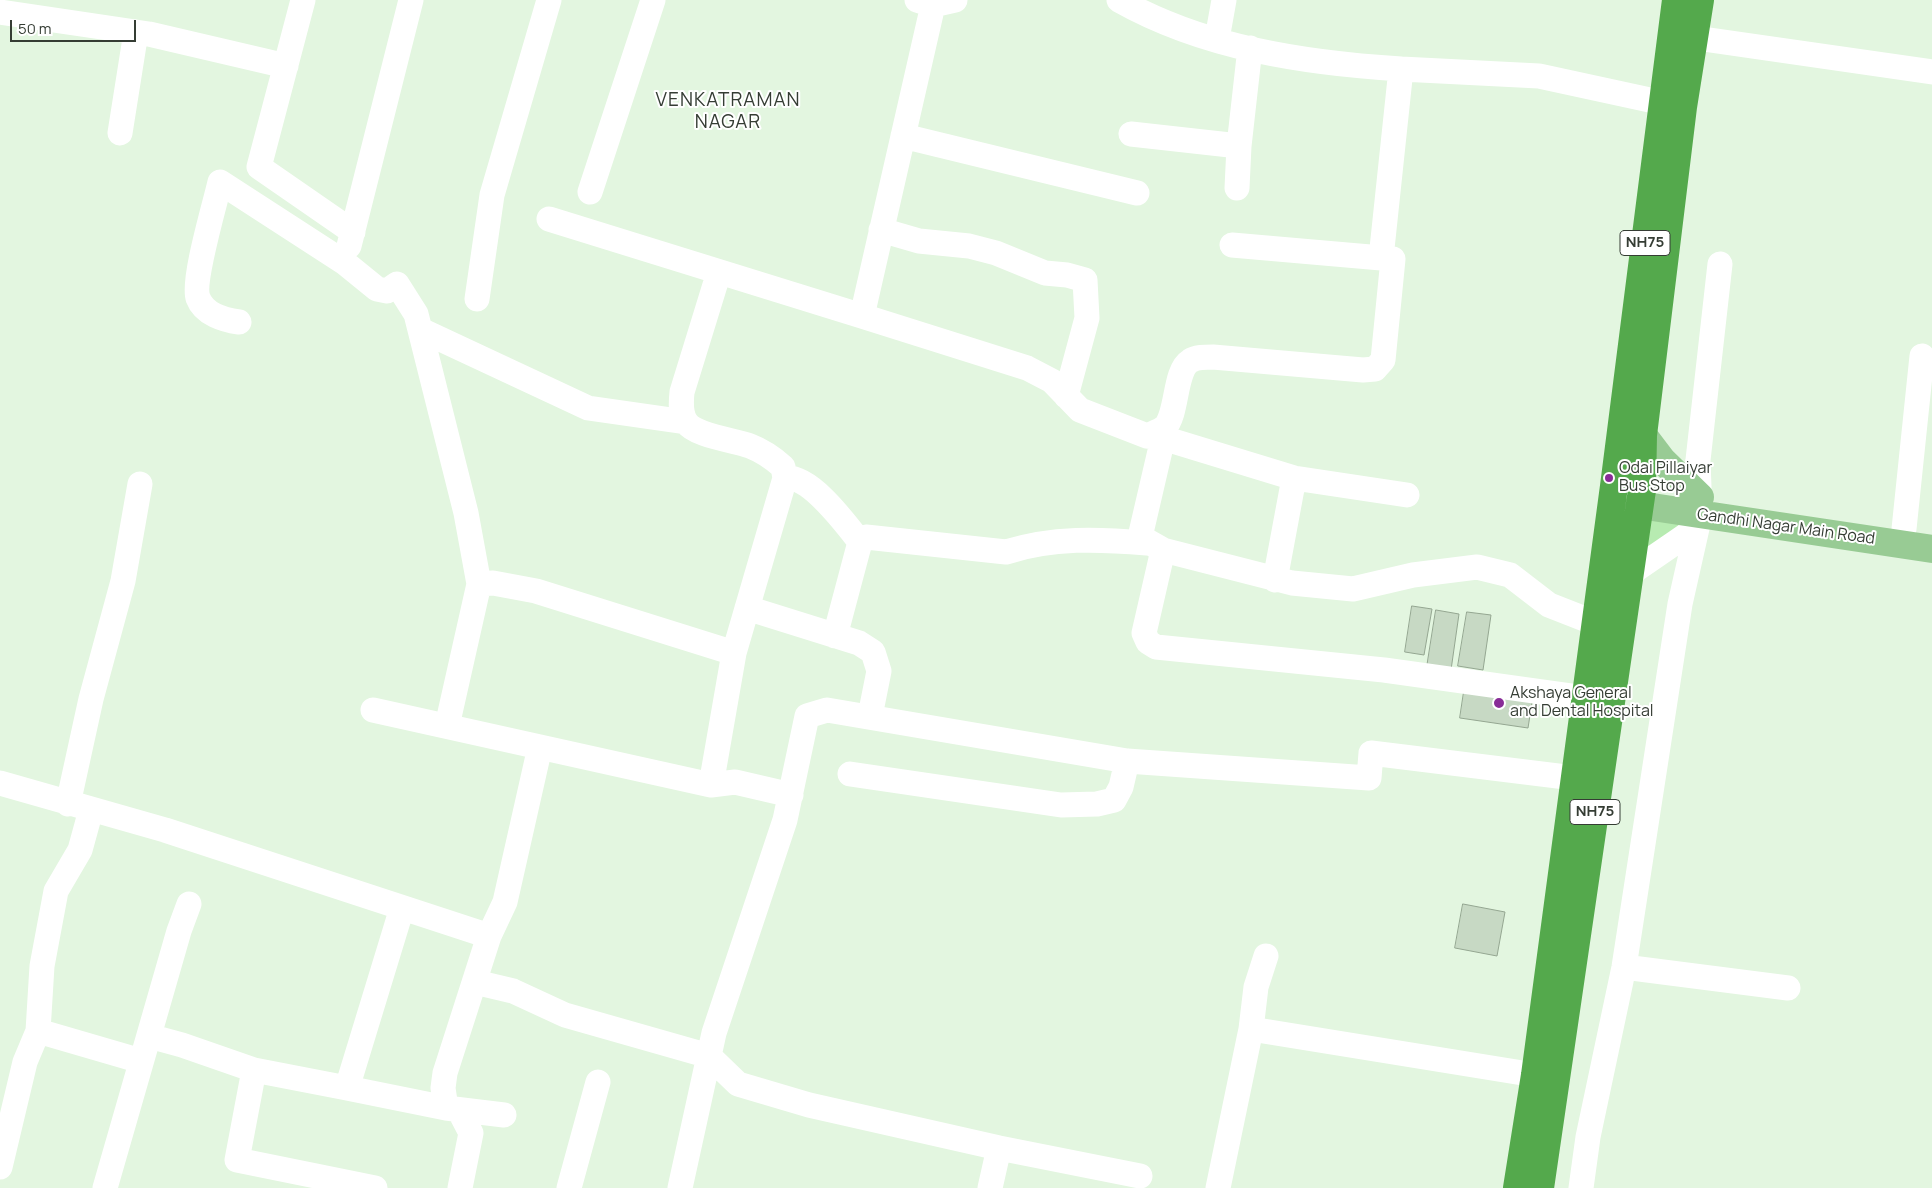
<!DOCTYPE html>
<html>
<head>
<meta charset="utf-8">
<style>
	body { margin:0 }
	#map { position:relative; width:1932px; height:1188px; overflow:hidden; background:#e3f6e0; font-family:Manrope,sans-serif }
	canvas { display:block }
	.scale { position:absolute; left:10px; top:20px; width:126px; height:22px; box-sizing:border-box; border:2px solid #353d34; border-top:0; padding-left:6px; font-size:15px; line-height:18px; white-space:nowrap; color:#353d34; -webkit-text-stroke:4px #fff; paint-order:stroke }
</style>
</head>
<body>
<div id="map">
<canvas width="1932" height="1188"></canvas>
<div class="scale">50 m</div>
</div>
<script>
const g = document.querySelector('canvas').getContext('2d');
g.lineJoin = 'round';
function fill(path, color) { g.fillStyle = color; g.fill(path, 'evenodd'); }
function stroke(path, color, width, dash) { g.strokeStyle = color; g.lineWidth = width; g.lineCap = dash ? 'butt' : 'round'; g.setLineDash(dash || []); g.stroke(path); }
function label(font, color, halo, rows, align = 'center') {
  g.font = font + ' Manrope,sans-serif'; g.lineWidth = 4; g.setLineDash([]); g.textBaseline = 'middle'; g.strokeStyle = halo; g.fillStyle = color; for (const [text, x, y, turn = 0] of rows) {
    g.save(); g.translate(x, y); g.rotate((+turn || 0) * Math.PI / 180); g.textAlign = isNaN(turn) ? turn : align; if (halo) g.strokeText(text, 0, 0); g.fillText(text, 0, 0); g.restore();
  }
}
const green = new Path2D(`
	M1651,513L1685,521L1643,552Z`);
const building = new Path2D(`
	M1412,606L1432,609L1424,655L1405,652Z
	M1436,610L1459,614L1451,670L1427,667Z
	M1467,612L1491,615L1483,670L1458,666Z
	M1465,685L1533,696L1528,728L1460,718Z
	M1463,904L1505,912L1497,956L1455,948Z`);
const minor = new Path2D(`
	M303,0L259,167L353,232
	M917,0L933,5L862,316L1027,368L1052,381L1080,410L1147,436L1163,438L1294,478L1407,495
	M1119,0C1204,48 1305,63 1401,69L1381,258
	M933,5L955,0
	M0,12L149,34L286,66
	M1696,38L1932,72
	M1217,39L1224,0
	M1401,69L1539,76L1682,107
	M120,133L136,32
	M1131,134L1239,146L1237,188
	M903,136L1137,193
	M1239,146L1250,48
	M590,192L653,0
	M549,219L862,316
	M881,230L919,241L969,246L996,253L1045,273L1067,275L1085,280L1087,318L1066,396
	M349,246L411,0
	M719,272L682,392C681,402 680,413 686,422C695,436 734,440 750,446C763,451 773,458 783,467L785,478
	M477,299L492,195L549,0
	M239,322C224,320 204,314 198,298C192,281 215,204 220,182L345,263L377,289L387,291L397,284L416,314L466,513L479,584L447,726
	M421,330L588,408L686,422
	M1147,436C1153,433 1160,431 1165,427C1178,413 1174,371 1190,361C1196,357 1205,357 1213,357L1363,370L1375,369L1383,360L1393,259L1232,245
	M1163,438L1140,537L1163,550L1292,583L1353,589L1413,575L1477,567L1510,575L1549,605L1595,623
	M1904,529L1922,356
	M1163,550L1144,633L1148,642L1156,647L1384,670L1585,698
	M1628,575L1695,529
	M1275,580L1294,478
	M747,608L859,643L873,652L879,671L870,716
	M835,636L860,542
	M734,653L785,478C810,475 845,523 860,542L866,537L1006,552C1053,537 1099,539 1147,543
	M373,710L711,785L734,653L536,591L493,583L479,584
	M850,774L1061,805L1097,804L1114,800L1121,787L1127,761
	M0,783L165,830L489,936L445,1073L443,1088L446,1108
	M711,785L735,782L791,795
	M68,804L91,699L123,581L140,484
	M402,908L347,1088L446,1108L504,1115
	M489,936L505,902L540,747
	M1624,967L1788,988
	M475,982L513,991L565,1015L709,1056L738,1084L809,1105L999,1148L1140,1176
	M1251,1029L1535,1075
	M38,1031L42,966L56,891L80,850L91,810
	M149,1036L182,1045L254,1070L347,1088
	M254,1070L237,1160L375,1188
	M459,1110L471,1133L460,1188
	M0,1167L25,1062L38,1031L141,1061
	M105,1188L179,931L189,904
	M569,1188L598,1082
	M680,1188L714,1033L785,820L807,716L827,710L1127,761L1369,778L1371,753L1574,778
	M990,1188L999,1148
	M1218,1188L1251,1029L1256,987L1266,956
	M1581,1188L1588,1137L1624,967L1680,604L1700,515L1698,460L1720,264`);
const major = new Path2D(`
	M1643,435L1662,460L1700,497
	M1639,505L1932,549`);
const highway = new Path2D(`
	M1517,1188L1535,1075L1614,486L1676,0
	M1540,1188L1642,490L1643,435L1683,107L1700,0`);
const markers = [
	[1609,478,5,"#882c97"],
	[1499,703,6,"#882c97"]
];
const shields = [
	[1645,243,50],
	[1595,812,50]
];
const shieldNames = [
	["NH75",1645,243],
	["NH75",1595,812]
];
const poiNames = [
	["Odai Pillaiyar",1619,469],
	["Bus Stop",1619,487],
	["Akshaya General",1510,694],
	["and Dental Hospital",1510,712]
];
const streetNames = [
	["Gandhi Nagar Main Road",1786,527,8]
];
const quarterNames = [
	["VENKATRAMAN",728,101],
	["NAGAR",728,123]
];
fill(green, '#b7ebb1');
fill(building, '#c7d9c4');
stroke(building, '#94a691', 1);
stroke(minor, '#fff', 25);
stroke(major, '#98cb94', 28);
stroke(highway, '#54a94c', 28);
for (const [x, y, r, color] of markers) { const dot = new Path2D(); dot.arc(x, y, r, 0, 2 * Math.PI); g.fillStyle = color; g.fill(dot); stroke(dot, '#fff', 2); }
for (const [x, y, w] of shields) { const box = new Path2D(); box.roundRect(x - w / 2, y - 12.5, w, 25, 4); g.fillStyle = '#fff'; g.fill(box); stroke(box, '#353d34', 1); }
label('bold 15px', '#353d34', null, shieldNames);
label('16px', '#353d34', '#fff', poiNames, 'left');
label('16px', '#353d34', '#fff', streetNames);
g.letterSpacing = '1px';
label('19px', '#353d34', '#fff', quarterNames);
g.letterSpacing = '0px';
</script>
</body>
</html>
